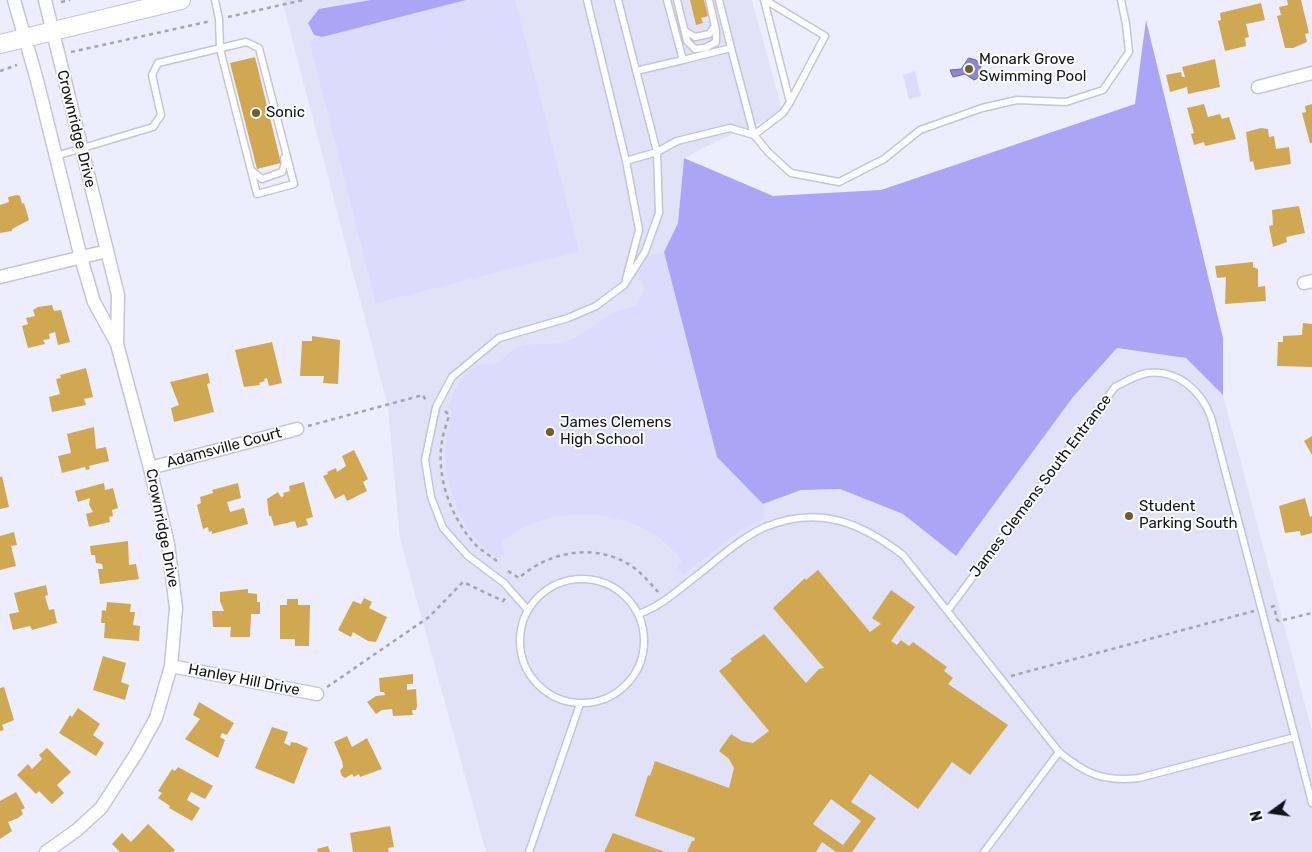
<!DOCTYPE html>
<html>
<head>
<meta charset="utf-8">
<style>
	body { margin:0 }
	#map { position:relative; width:1312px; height:852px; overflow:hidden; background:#ededfe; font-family:Rubik,sans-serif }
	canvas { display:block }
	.north { position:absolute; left:1247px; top:787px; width:50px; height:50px; -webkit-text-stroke:4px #fff; paint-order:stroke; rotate:256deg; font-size:14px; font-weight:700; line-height:20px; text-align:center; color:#131318 }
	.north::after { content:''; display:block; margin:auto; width:18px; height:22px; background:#131318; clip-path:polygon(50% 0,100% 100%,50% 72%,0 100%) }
</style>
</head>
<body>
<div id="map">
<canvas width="1312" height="852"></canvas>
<div class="north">N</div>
</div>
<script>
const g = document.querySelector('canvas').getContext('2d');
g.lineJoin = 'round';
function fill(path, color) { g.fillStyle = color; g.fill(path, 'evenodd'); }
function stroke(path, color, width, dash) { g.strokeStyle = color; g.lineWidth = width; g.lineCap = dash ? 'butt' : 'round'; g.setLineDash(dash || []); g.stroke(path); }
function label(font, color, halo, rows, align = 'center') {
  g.font = font + ' Rubik,sans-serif'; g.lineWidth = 4; g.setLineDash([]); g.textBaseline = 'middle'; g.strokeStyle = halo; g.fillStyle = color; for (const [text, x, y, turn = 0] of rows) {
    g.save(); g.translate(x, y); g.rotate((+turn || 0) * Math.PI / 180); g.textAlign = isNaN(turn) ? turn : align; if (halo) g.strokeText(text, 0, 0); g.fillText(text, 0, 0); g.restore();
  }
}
const built = new Path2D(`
	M282,0H752L783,113L719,140L684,158L678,223L664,252L763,504L801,490L840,489L903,514L956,556L1073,397L1117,348L1186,358L1223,395L1312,731V852H486L400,539L388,407Z`);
const green = new Path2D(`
	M466,0H515L579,251L376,303L309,40Z
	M915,71L921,96L909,99L903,75Z
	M664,252L717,457L763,504V519L741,530L684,574L676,570L682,562C648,507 548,499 502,542L505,554L500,558C466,543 445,489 445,453C445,440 450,424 452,411L447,407L461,380L474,366L500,362C524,333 539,351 570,340C584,335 593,324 606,317C615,311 625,309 635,306L645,289L638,273L649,256Z`);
const forest = new Path2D(`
	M371,0H466L322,37L314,35L308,23L319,9Z
	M1146,20L1223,338V395L1186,358L1117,348L1073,397L956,556L903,514L840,489L801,490L763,504L717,457L664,252L678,223L684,158L773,196L881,190L1135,104Z`);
const water = new Path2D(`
	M969,58L976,60L981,66L978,78L974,80L965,74L953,77L950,70L961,69Z`);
const building = new Path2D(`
	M690,0H704L708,16L701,18L703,23L696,25Z
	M1287,0H1301L1309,33L1305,34L1307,42L1293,48H1285L1277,16L1281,15L1279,7L1288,5Z
	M1261,3L1265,20L1246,24L1249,37L1245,38L1246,46L1225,51L1218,21L1221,20L1220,13Z
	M255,57L281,163L257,169L230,63Z
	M1215,59L1220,87L1188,94L1187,87L1170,92L1166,75L1181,72L1182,77H1185L1182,67Z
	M1204,104L1208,117L1220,114L1222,119L1229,117L1236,139L1205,146L1204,142L1194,145L1191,134L1194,133L1187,108Z
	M1312,104V143H1310L1302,113L1306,112L1305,106Z
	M1261,128L1268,129L1269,137L1274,136L1276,149L1289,147L1291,164L1255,170L1253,161L1250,162L1246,132Z
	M17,195L20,196L22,204L24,203L29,220L12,229V231L0,233V205L9,202L8,197Z
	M1299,206L1305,233L1286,237L1287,242L1273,247L1269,226L1273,225L1272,210Z
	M1253,262V267L1258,269V287L1265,286L1266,301L1225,304L1226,277L1217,278L1215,266Z
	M52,305L54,311L61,310L70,342L58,345L55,332L49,334L50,339L43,340L45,344L28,348L22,326L28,324L26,318L35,316L33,310L38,307Z
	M1303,323L1312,324V367L1277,366L1278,342H1283V336L1302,335Z
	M312,336L340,340L338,384L323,383L324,376H300L302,341H312Z
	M272,342L282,383L269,386L267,378L264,379L265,381L259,383L260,385L244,387L235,350Z
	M86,368L93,397L84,399L86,405L52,412L49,397L60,394L56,379L61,378L60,375Z
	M208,373L210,383L207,384L214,412L174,422L171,408L179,405L170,382Z
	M94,427L96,449L106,447L109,461L89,466L90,469L86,470L85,467L62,473L58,456L71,453L67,434Z
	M1312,436V455L1304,441Z
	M354,450L368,479L363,482L367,491L347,501L344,494L335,499L323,476L328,474L327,472L336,468L337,472L346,466L342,456Z
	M2,476L9,507L0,509V477Z
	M304,482L313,517L306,519L308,525L297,528L295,521L274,526L271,516H269L267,499L278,492L281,497L284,496L283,493L290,491L289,486Z
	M104,483L105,490L113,488L118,508L112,510L113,516L109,517L110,522L89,527L86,514L93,512L89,505L90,498L78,502L75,491Z
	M238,483L241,498L227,502L230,512L244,508L248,524L212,534V531L209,532L208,527L203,529L197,505L201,503L200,497L213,493L212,490Z
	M1305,498L1310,517L1312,516V533L1301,536L1300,531L1285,533L1279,506Z
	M14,532L17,545L11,546L16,566L0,570V536Z
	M128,541L129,565L136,564L139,579L100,584L98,569H103L102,564L96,563L95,555H91L90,546Z
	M818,570L870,632L881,624L872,618L891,590L915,607L891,641L897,645L901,640L909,646L913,642L947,667L944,671L953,678L948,684L1008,725L970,775L952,762L918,809L870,774L851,802L876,818L852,852H836L822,842L816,852H687L692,841H694L695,838L635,816L648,775L650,776L655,761L729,788L734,768L729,759L719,751L731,734L742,741L753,743L769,731L719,671L732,661L730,659L764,634L806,683L819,669L824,668L773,608L805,578L806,580ZM831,799L861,821L843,845L813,824Z
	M46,585L48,595L45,596L49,610L54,609L57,623L32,630L30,626L13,630L9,614L19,612L14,593Z
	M248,589V593L257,594V602H260V614H251L250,637H230L231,627H213L212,611H224L220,601V592Z
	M364,598L372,602L369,608L387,617L376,642L368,641L353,632L351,637L338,630L353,601L361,604Z
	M287,599H298V605H310L309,646H295V639H280V605H287Z
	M107,602L131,604L130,612H135L133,625L140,626L139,641L104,638L105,623H101L102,610L106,611Z
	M103,656L126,663L121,682L129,685L125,700L93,690Z
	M413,674V684H407V690L416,689L417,706L416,710H412L413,715L393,716L392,709L382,710L376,714L367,702L376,696L385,695L384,692H380L379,678Z
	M4,687L14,720L2,725L4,730L0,731V688Z
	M199,702L234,723L227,735L222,733L220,737L225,740L218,758L185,739L200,719L193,715Z
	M78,708L100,724L93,735L104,743L96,756L59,733L70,715L72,717Z
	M272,727L288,732L284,743L290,746L291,742L297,743L308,748L294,784L255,768Z
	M347,736L352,747L367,738L382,769L360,777L359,774L354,777L352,774L345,778L342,776L340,771L343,767L342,761L334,742Z
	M47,748L71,772L57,785L64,793L52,804L39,791L36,794L17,775L28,764L32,769L42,759L39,755Z
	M178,767L213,786L205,799L191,792L187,800L200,808L192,821L169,808L170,806L158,798L162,793L158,791L172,769L175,771Z
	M16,792L25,808L21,810L23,814L18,818L8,822L12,831L0,839V801Z
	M148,824L175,850L173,852H120L112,844L122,833L131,842Z
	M390,826L394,847L388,848L389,852H353L350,833Z
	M613,833L665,852H604Z
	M328,846L330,852H318L317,849Z`);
const path = new Path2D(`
	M61,2L70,0
	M228,17L303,0
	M71,52L211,21
	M0,71L17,65
	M445,411L449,415C447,424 443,433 442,441C436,476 450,515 473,542C479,549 489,555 497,561
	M308,426L423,395L427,403
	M508,571L519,578C549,551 595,543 630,565C641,572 650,583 658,592
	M1271,607L1274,606L1277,620L1279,621L1312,613
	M1011,676L1254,611
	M327,687L429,617L463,582L503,601L506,597`);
const lane = new Path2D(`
	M587,0L626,161L639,230L626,279
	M667,0L683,60L731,48L719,0
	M677,0L687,41L695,49L705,48L716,42V31L709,0
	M764,0L790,102L825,36L765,0
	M685,31L695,37L709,34L715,26
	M636,71L683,60
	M790,102L783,113L754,135L768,152L791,173L839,182L884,159L920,130L982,108L1017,100L1066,102L1103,90L1129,52L1126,24L1121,0
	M56,156L153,127L161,115L152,75L158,63L246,42L259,48L294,184L257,194L220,49L219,19L215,0
	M626,161L657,152L677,141L730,128L754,135L731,48
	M251,170L262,179L282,172L285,163L284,158
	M520 641a62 62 0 1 1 124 0a62 62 0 1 1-124 0Z
	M527,609L504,583L468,556L443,528L431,497L425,460L436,407L452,377L499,338L568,318L596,306L624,285L645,252L659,213L657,152L618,0
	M638,614C662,606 679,589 699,574C719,558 741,538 765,527C818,505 860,522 903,555L1059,752C1086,774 1103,782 1139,778L1295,737L1211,417C1201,391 1178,369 1147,373C1136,375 1125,382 1115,387L948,610
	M1295,737L1312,803
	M529,852L580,704
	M984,852L1059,752`);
const street = new Path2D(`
	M14,0L37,80L81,258L94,302L117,344L150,468L168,544L176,608L171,666L156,718L136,754L101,808L77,830L46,852
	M45,0L118,295L117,344
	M1258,87L1312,73
	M0,277L107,251
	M1304,283L1312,281
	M150,468L297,429
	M171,666L317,694`);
const secondary = new Path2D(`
	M0,44L181,0`);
const markers = [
	[969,69,5,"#735c2c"],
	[256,113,5,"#735c2c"],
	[550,432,5,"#735c2c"],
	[1129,516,5,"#735c2c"]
];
const poiNames = [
	["Monark Grove",979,60],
	["Swimming Pool",979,77],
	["Sonic",266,113],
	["James Clemens",560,423],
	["High School",560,440],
	["Student",1139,507],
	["Parking South",1139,524]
];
const streetNames = [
	["Crownridge Drive",76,129,76],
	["Adamsville Court",224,448,-15],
	["James Clemens South Entrance",1041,486,-53],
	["Crownridge Drive",162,528,79],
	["Hanley Hill Drive",244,680,11]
];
fill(built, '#e1e1f8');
fill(green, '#dcdbfd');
fill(forest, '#aaa5f5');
fill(water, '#8c86d4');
stroke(water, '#68649c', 1);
fill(building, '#d1a852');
stroke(lane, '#c5c5d5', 9);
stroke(street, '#c5c5d5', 15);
stroke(secondary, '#c5c5d5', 20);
stroke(path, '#a4a4b1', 2.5, [4, 4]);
stroke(lane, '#fff', 6);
stroke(street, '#fff', 12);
stroke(secondary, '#fff', 18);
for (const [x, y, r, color] of markers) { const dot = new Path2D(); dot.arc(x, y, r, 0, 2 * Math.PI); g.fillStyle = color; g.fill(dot); stroke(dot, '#fff', 2); }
label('15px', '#131318', '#fff', poiNames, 'left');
label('15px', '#131318', '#fff', streetNames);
</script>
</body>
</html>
